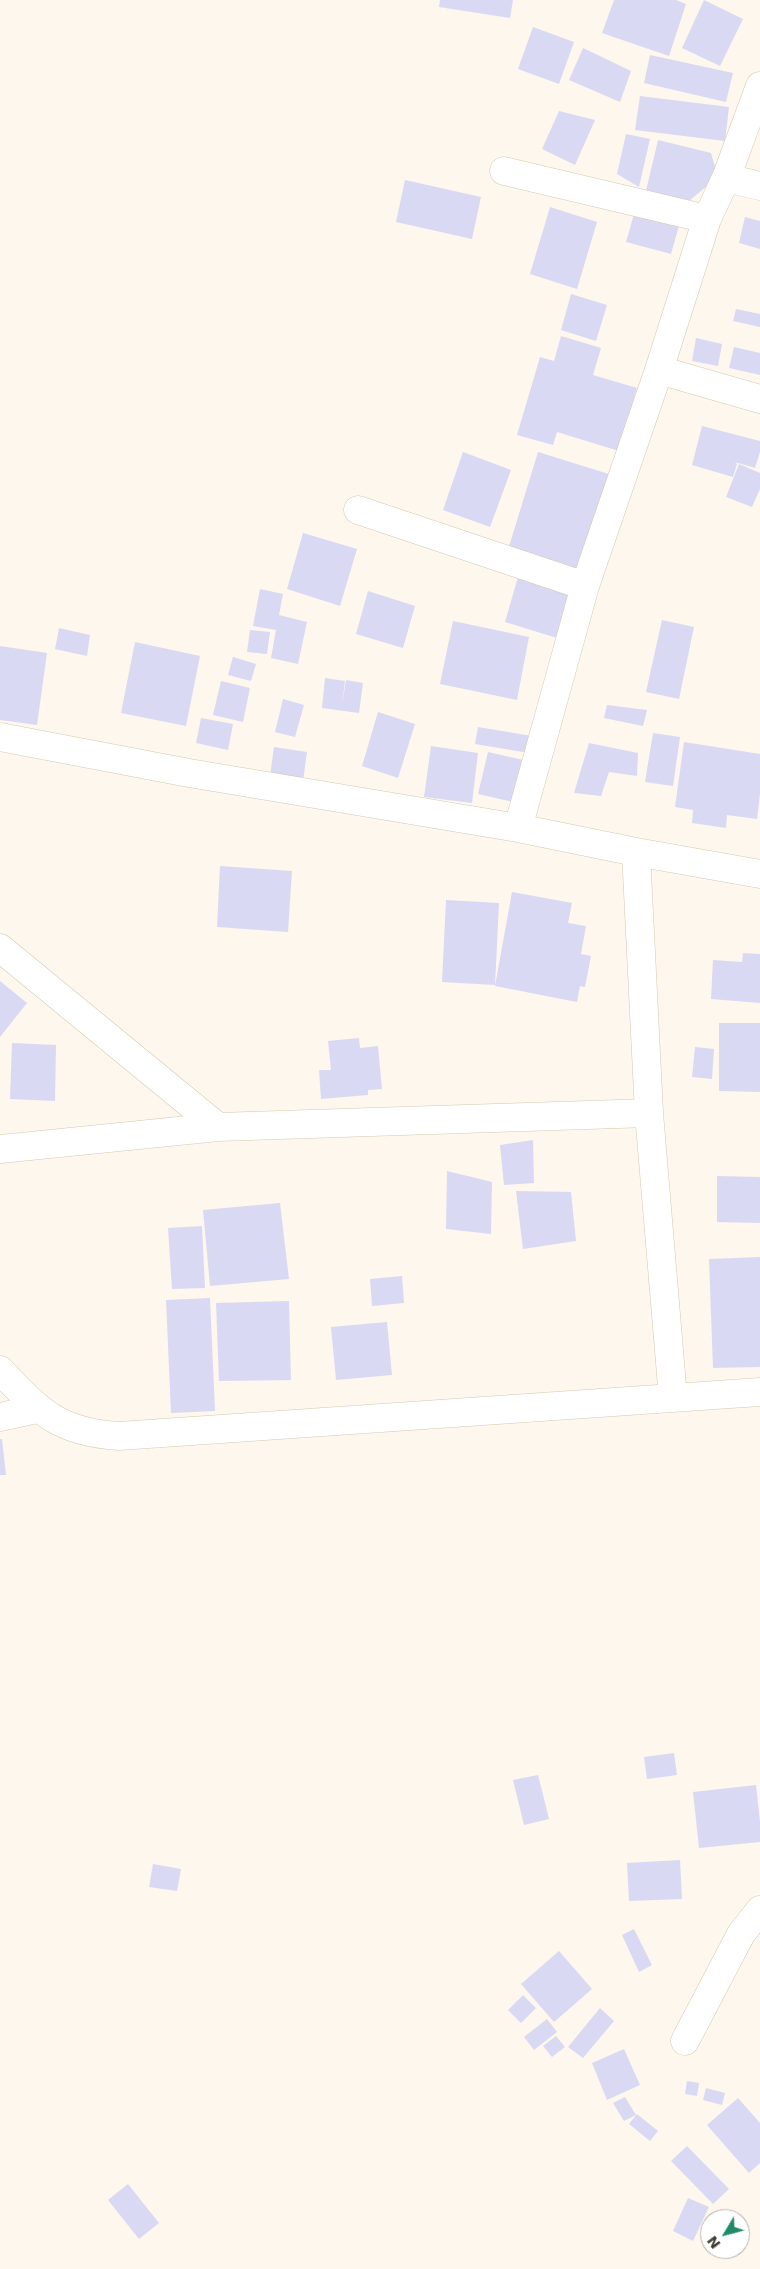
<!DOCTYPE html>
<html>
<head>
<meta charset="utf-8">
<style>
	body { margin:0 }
	#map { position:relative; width:760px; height:2269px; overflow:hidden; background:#fdf7ed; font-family:"DejaVu Sans",sans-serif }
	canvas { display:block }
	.north { position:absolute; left:700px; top:2209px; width:50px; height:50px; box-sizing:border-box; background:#fff; border:1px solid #b3b1ad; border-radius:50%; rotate:233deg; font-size:14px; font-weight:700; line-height:20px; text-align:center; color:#413c32 }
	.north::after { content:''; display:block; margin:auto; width:18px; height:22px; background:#218a66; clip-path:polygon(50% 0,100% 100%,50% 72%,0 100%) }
</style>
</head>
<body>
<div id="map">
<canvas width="760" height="2269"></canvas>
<div class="north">N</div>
</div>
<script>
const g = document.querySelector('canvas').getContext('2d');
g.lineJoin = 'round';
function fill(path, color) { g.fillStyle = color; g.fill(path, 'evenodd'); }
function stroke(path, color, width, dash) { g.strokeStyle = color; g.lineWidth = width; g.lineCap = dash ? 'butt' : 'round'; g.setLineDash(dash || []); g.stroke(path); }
const building = new Path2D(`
	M440,0H513L510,18L439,7Z
	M614,0H676L686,4L669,56L602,33Z
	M704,0L743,19L720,66L682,48Z
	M533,27L574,42L559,84L518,69Z
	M583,48L631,71L620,102L569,80Z
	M650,55L733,73L726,102L644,83Z
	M640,96L729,107L725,141L635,130Z
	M559,111L595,120L575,165L542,149Z
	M626,134L650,139L639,187L617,174Z
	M658,140L711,153L718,177L684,205L645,195Z
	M405,180L481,197L472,239L396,222Z
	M550,207L597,222L577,289L530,274Z
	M634,214L679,226L671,254L626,242Z
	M745,217L760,221V249L739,243Z
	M571,294L607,305L596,341L561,330Z
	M736,309L760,314V327L733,321Z
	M561,336L601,348L593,375L637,388L619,451L557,432L553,445L517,435L540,357L554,361Z
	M696,338L722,344L718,366L692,361Z
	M734,347L760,353V375L729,368Z
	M702,426L760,441V452L755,468L735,462L737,464L733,477L692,465Z
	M463,452L511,470L490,527L443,510Z
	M538,452L612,475L580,576L507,553Z
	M739,464L760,473V489L752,507L726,497Z
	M303,533L357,549L340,606L287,589Z
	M518,577L570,593L557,638L505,622Z
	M260,589L283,594L279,615L307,622L298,664L271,658L276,630L253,626Z
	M368,591L415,606L403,648L356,634Z
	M662,620L694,627L679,699L646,692Z
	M453,621L529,637L517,700L440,684Z
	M59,628L90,635L87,656L55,649Z
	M250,630L270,632L267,654L247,652Z
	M135,642L200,656L186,726L121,713Z
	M0,646L47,653L37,725L0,720Z
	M233,657L256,664L251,681L228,675Z
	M325,678L345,681L342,705L346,680L363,683L359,713L322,708Z
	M221,681L250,688L243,722L213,715Z
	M283,699L304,705L295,737L275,732Z
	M607,705L647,710L643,726L604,718Z
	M378,712L415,724L398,778L362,766Z
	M201,718L233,724L228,750L196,743Z
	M478,727L532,736L529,753L475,744Z
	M653,733L680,737L673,786L645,782Z
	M684,742L760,754V794L757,819L727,815L726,828L692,823L693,810L675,807Z
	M589,743L638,753L637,776L609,772L601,796L574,793Z
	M431,746L478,753L472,803L424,797Z
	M274,747L307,752L302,788L269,783Z
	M488,752L532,762L522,804L478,794Z
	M220,866L292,871L288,932L217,927Z
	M512,892L572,903L568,923L586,926L581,954L591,956L585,987L580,986L577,1002L495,986Z
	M446,900L499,903L495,985L442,982Z
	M743,953L760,954V1003L711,999L713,960L742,962Z
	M0,981L27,1003L0,1037Z
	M719,1023H760V1092L719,1091Z
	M359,1038L360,1048L378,1046L382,1089L368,1090V1095L321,1099L319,1070H331L328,1041Z
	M12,1043L56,1045L55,1101L10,1099Z
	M695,1047L714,1049L712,1079L692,1077Z
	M533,1140L534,1183L504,1185L500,1145Z
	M447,1171L492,1182L491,1234L446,1229Z
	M717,1176L760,1177V1223L717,1222Z
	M516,1191L571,1192L576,1241L523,1249Z
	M280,1203L289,1279L210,1286L203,1210Z
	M202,1226L205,1288L172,1289L168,1228Z
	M760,1257V1367L713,1368L709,1259Z
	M402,1276L404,1303L372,1306L370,1279Z
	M210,1298L215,1411L171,1413L166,1300Z
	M289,1301L291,1380L219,1381L216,1303Z
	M387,1322L392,1375L336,1380L331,1327Z
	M0,1439H2L6,1475H0Z
	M674,1753L677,1775L647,1779L644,1757Z
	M538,1775L549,1819L524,1825L513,1780Z
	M756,1785L760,1821V1842L699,1848L693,1792Z
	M680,1860L682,1899L629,1901L627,1863Z
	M153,1864L181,1869L177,1891L149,1887Z
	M634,1929L652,1965L639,1972L622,1935Z
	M559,1951L592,1989L554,2022L521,1984Z
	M523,1995L536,2008L521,2023L508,2010Z
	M600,2008L614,2021L583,2058L568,2047Z
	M547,2019L557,2032L534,2050L524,2037Z
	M556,2036L565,2047L552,2057L543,2046Z
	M624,2049L640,2085L607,2100L592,2063Z
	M687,2081L699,2083L697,2096L685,2094Z
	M706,2088L725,2093L722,2105L703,2100Z
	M625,2097L636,2115L624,2121L613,2103Z
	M738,2098L760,2123V2163L749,2173L707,2125Z
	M637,2114L658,2131L650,2141L629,2124Z
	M687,2146L729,2189L713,2204L671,2161Z
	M128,2184L159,2223L139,2239L108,2200Z
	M688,2198L709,2207L693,2241L673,2231Z`);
const minor = new Path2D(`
	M504,171L707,219
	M726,178L760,186
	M659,370L760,399
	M358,510L585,586
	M0,737L189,773L518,828L636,852L760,874
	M518,828L585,586L659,370L707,219L726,178L760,86
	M636,852L649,1113L673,1398
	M0,948L218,1127
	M0,1149L218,1127L649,1113
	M0,1370C40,1412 58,1432 119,1436L760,1392
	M0,1417L37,1409
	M685,2041L741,1934L760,1910`);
fill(building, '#dad9f3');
stroke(minor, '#d5c8b0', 29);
stroke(minor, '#fff', 28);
</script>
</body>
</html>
